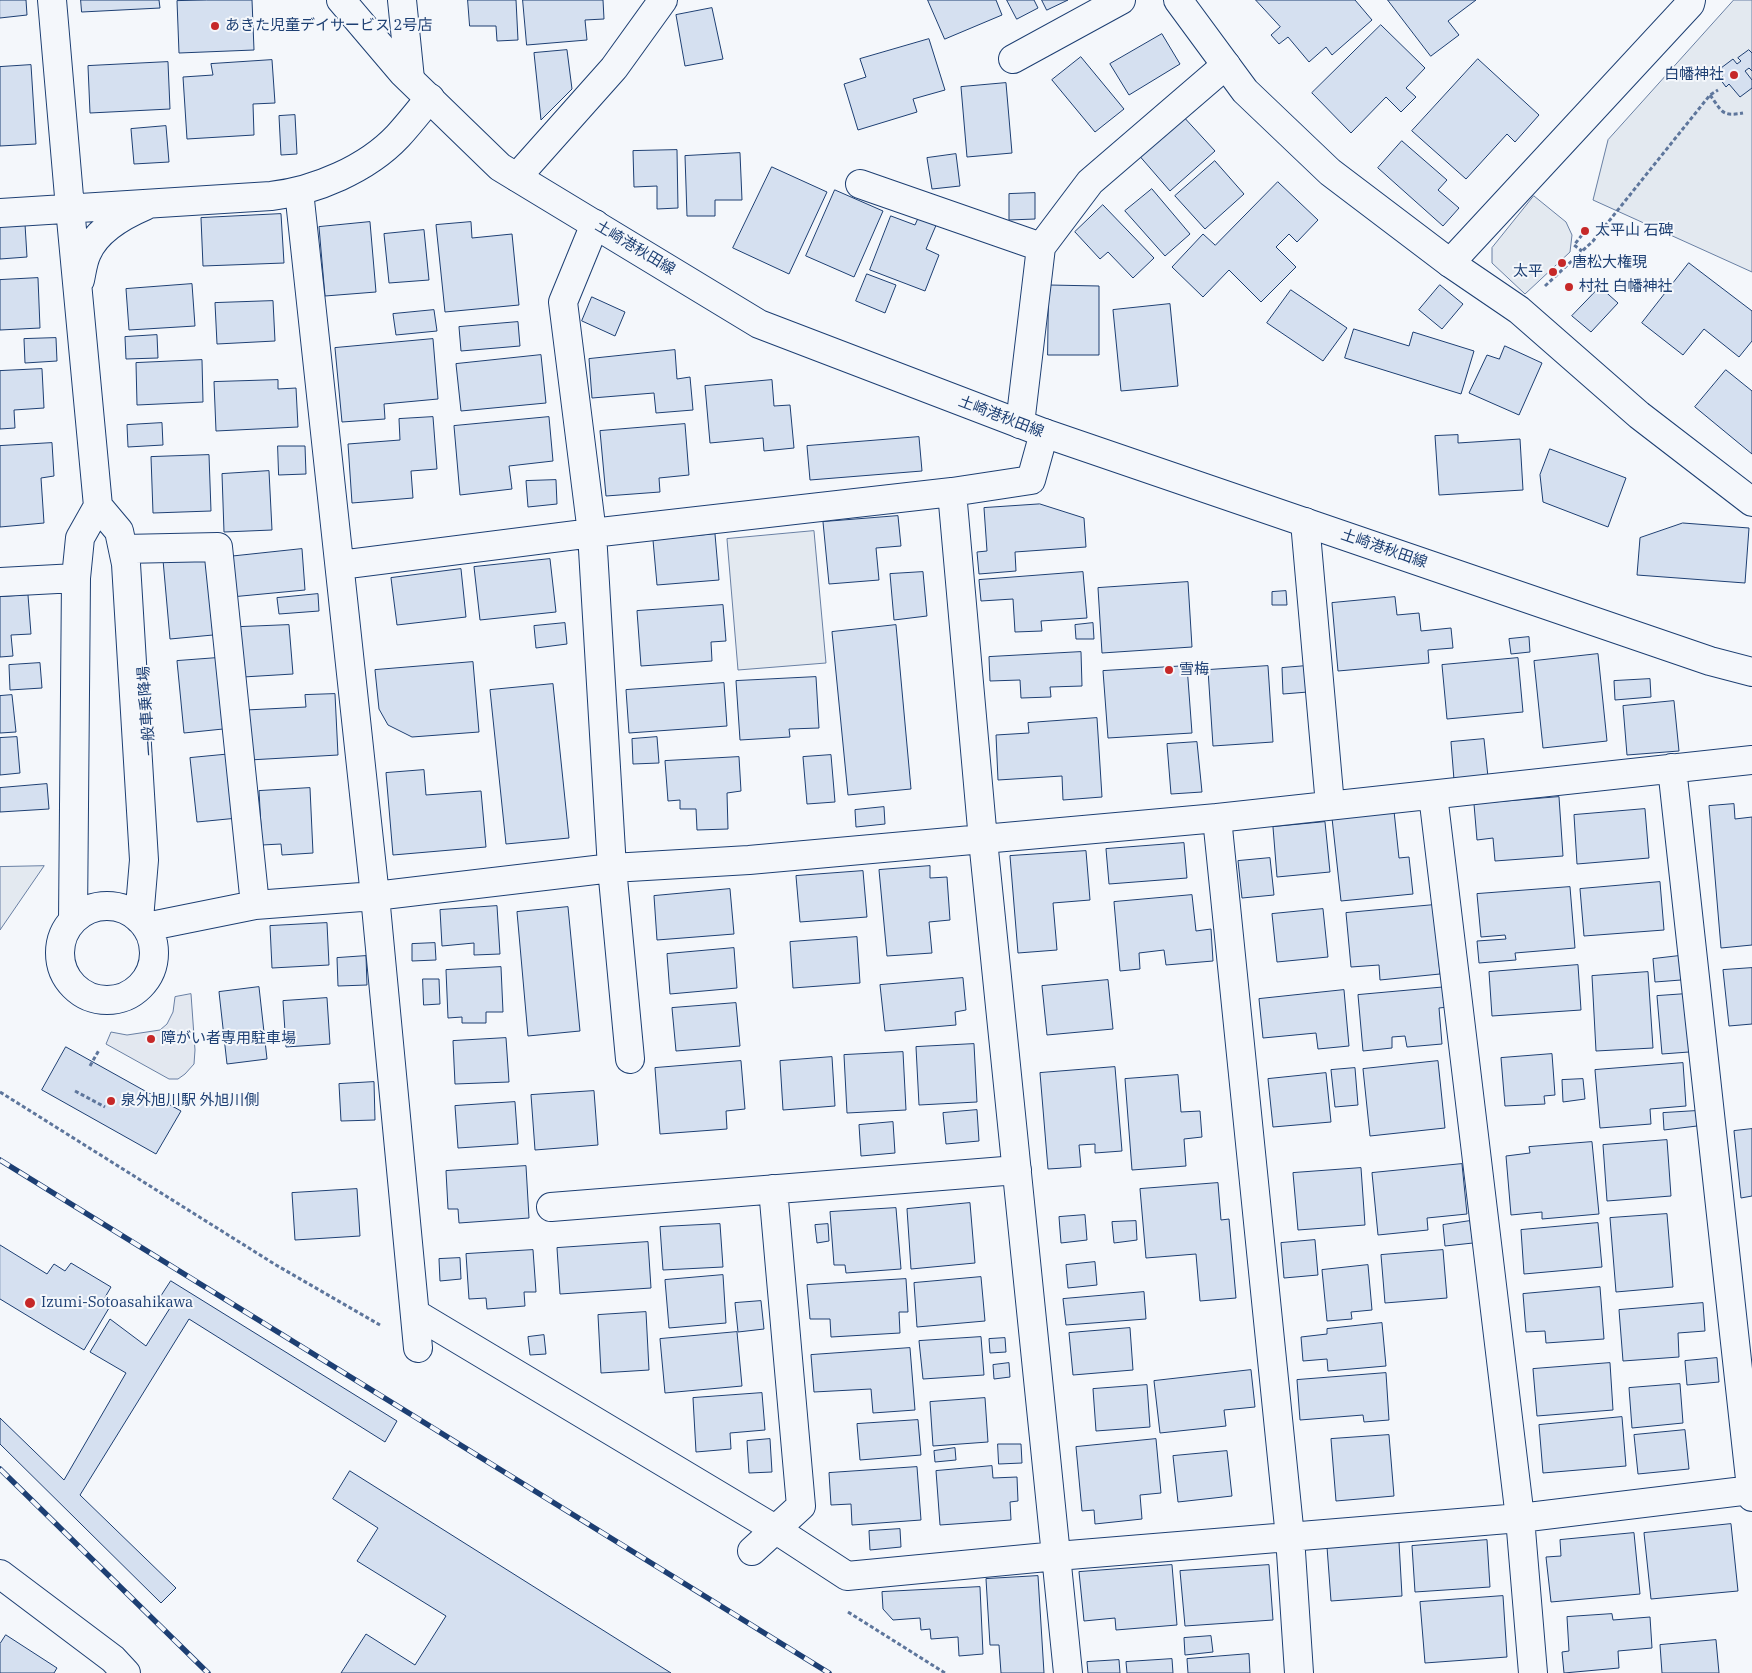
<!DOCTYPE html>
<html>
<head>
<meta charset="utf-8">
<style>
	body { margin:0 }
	canvas { display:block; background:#f4f7fb }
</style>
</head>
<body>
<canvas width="1752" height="1673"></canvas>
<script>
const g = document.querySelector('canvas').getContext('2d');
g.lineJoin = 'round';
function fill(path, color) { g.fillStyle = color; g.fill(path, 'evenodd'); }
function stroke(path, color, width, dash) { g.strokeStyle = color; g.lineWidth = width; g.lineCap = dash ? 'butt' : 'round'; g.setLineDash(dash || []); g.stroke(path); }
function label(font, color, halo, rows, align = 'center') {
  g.font = font + ' "IBM Plex Serif","Noto Sans JP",serif'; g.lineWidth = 4; g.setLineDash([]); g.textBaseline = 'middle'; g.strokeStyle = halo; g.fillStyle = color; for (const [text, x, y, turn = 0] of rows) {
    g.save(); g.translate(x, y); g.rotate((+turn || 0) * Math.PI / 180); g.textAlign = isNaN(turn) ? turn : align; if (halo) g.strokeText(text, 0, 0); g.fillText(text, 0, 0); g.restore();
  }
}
const green = new Path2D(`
	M1734,0H1752V272L1593,200L1608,140Z
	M1534,196L1566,222L1572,235L1570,252L1525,294L1492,263V248Z
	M814,531L826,663L738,670L727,539Z
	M44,866L0,930V867Z`);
const parking = new Path2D(`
	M191,994L195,1050L194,1064L185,1074L178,1079H169L106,1044L111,1032L127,1035L160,1030L167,1024L173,1012L175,997Z`);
const building = new Path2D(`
	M0,0H26L27,15L0,18Z
	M81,0H159L160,8L82,12Z
	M207,0H252L254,50L179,53L177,1Z
	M468,0H516L518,40L497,41L496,26H470Z
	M523,0H603L604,19L585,20L587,40L527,45Z
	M928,0H996L1002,15L945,39Z
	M1007,0H1034L1038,8L1017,19Z
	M1042,0H1068L1047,10Z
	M1256,0H1355L1372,20L1332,55L1326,47L1309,62L1288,37L1279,44L1271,35L1280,27Z
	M1388,0H1476L1448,21L1459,35L1431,56Z
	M712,8L723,59L685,66L676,15Z
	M1381,25L1425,68L1406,88L1416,97L1401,112L1386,97L1351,133L1312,93Z
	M1162,34L1180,64L1129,95L1110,64Z
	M929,39L945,90L913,99L917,112L858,130L844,84L866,77L860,59Z
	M567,50L572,89L541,120L534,53Z
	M1749,50L1752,53V71L1749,68L1745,71L1752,80V88L1740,97L1729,84L1726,87L1720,79L1723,77L1717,71L1733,59L1737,64L1741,61L1738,58Z
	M1081,57L1124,109L1095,132L1052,80Z
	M1478,59L1539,115L1515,142L1507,134L1466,179L1412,131Z
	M272,60L275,103L253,104L254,135L187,139L183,77L213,75L211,64Z
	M168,62L170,109L90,113L88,66Z
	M31,65L36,144L0,146V67Z
	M1006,83L1012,153L967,157L961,87Z
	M1181,114L1215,151L1170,191L1137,153Z
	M295,115L297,154L281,155L279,116Z
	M166,126L169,162L134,164L131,129Z
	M1402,141L1447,180L1438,190L1459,208L1443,226L1378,168Z
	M677,150L678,208L657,209V186L634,187L633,151Z
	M740,153L742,200H715V216H687L685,156Z
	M956,154L960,186L932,189L927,158Z
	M1215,161L1244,194L1205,229L1175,196Z
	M772,167L827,192L789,274L733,248Z
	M1278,182L1318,220L1297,242L1289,234L1276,247L1296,267L1261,302L1229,270L1203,297L1172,267L1203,234L1215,245Z
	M1152,189L1190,234L1165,256L1125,211Z
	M835,190L883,211L854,277L806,256Z
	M1035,193V219L1009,220V194Z
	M1103,205L1154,258L1133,278L1108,252L1100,259L1075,232Z
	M281,214L284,263L203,266L201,218Z
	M891,216L915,225L919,216L937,223L926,249L939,255L925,291L870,270Z
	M370,222L376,292L325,296L319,227Z
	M471,222L472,238L512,234L519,305L445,312L436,225Z
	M25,224L27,257L0,259V225Z
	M424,230L429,280L389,283L384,234Z
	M1689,263L1752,311V341L1739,357L1704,329L1683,355L1642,323Z
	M867,274L896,285L885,313L856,301Z
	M38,278L40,328L0,330V280Z
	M192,284L195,326L129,330L126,289Z
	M1049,285L1099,286V355H1048Z
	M1440,285L1463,304L1442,329L1419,310Z
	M1600,287L1618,303L1591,332L1572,316Z
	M1291,290L1347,328L1323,361L1267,323Z
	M592,297L625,312L615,336L582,321Z
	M273,301L275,341L217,344L215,303Z
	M1170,304L1178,386L1121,391L1113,310Z
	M434,310L437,331L396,335L393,314Z
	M518,322L520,346L461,351L459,327Z
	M1354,329L1409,346L1413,332L1474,351L1461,394L1345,358Z
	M157,335L158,358L126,359L125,337Z
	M56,338L57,361L25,363L24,339Z
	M433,339L438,399L384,404L385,419L342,422L335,348Z
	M1505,346L1542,363L1519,415L1469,393L1487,355L1499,359Z
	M675,350L677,379L690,377L693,410L656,413L654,393L592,398L589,359Z
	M541,355L546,403L461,411L456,364Z
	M202,360L203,402L137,405L136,363Z
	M42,369L44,408L14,410L15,428L0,429V371Z
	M1726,370L1752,391V454L1695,407Z
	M278,380V389L296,388L298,427L216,431L214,382Z
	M772,380L774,406L790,405L794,448L764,451L763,438L710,443L705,386Z
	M433,417L437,469L411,471L413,498L352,503L348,444L400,440L399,419Z
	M549,417L553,461L509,466L512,489L460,495L454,426Z
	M162,423L163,445L128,447L127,425Z
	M685,424L689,475L659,478L660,492L606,496L600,431Z
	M1458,435V443L1520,439L1523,490L1439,495L1435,436Z
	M919,437L922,471L810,480L807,446Z
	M52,443L54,476L41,478L44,523L0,527V446Z
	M278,446H305L306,474L279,475Z
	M1550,449L1626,478L1608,527L1543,502L1540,475Z
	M209,455L211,511L153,513L151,457Z
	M269,471L272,530L224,532L222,474Z
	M556,480L557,504L528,507L526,481Z
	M1040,504L1084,518L1086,547L1015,552L1016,571L979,574L977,552L987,551L984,508Z
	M898,516L901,546L876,548L879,580L829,584L823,522Z
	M1683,523L1749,528L1745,583L1637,575L1640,538Z
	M715,534L719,580L657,585L653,540Z
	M302,549L305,590L231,597L227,557Z
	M206,556L213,635L170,639L163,560Z
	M550,559L556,612L480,620L474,567Z
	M461,569L466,617L397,625L391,578Z
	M923,572L927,616L894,620L890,574Z
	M1083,572L1087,618L1041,621L1042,631L1015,632L1013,599L981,601L979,580Z
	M1188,582L1192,647L1102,653L1098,588Z
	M1286,591L1287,605H1272V592Z
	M318,594L319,611L279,614L277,598Z
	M28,595L31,634L11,635L13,656L0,657V597Z
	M1395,597L1397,615L1419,613L1421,631L1451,628L1453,648L1428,650L1429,663L1338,671L1332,603Z
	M723,605L726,641L711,642L712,661L641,666L637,611Z
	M565,623L567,644L536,648L534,626Z
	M1093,623L1094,639H1076L1075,625Z
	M289,625L293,674L243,677L240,627Z
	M896,625L911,789L848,795L832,632Z
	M1529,637L1530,652L1511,654L1509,639Z
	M1081,652L1082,686L1050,687L1051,697L1021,698L1020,680L990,681L989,657Z
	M1598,654L1607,741L1543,748L1534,661Z
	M217,658L223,729L184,733L177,661Z
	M1518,658L1523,712L1447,719L1442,665Z
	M473,662L479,732L412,737L388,725L379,709L375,670Z
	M40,663L42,688L10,690L9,665Z
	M1187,666L1192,733L1108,738L1103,671Z
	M1268,666L1273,742L1213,746L1208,670Z
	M1306,666L1308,692L1283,694L1282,668Z
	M816,677L819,728L789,729L790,737L740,740L736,681Z
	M1650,679L1651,697L1615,700L1614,681Z
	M724,683L727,726L629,733L626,690Z
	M553,684L569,838L506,844L490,690Z
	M335,694L338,755L249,760L246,710L306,707L305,695Z
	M12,695L16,732L0,733V696Z
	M1674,701L1679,751L1627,755L1623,706Z
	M1097,718L1102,797L1063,800L1062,776L998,780L996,735L1029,733L1028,723Z
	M17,737L20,773L0,775V738Z
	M657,737L659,763L633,764L632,739Z
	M1484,739L1488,777L1454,780L1451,742Z
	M1197,742L1202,792L1171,794L1167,744Z
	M232,754L238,818L197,822L190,758Z
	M831,755L835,802L807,804L803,757Z
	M739,757L741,791L727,793L728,829L697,830L696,809H680V800L668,801L665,761Z
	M424,770L426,795L481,791L486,847L393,855L386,773Z
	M47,784L49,809L0,812V788Z
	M310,788L313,853L282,855L281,844L262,845L259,791Z
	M1559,797L1563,856L1495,861L1493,838L1477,840L1474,804Z
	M1734,804L1735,819L1752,817V945L1721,948L1709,806Z
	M884,807L885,824L856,827L855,810Z
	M1645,809L1649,858L1577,864L1574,815Z
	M1394,811L1399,858L1409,857L1413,894L1341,901L1332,818Z
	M1325,822L1330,872L1277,877L1273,827Z
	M1184,843L1187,878L1109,884L1106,849Z
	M1086,851L1090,900L1053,903L1057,950L1018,953L1010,856Z
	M1270,858L1274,895L1242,898L1238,861Z
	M930,866V878L947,877L950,920L929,922L932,953L887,956L879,870Z
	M863,871L867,917L800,922L796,876Z
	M1660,882L1664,930L1584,936L1580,889Z
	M1570,887L1575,948L1515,953L1516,960L1479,963L1477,941L1506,939L1505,935L1481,937L1477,894Z
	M730,889L734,934L657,940L654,896Z
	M1192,895L1196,931L1211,929L1213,961L1166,965L1164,950L1139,953L1140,969L1120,971L1114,902Z
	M1434,905L1440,974L1380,980L1379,965L1351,967L1346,913Z
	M497,906L500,954L474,955V943L442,946L440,910Z
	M568,907L580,1031L528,1036L517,912Z
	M1323,909L1328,957L1277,962L1272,914Z
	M327,923L329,965L272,968L270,926Z
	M857,937L860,983L793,988L790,942Z
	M435,943L436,960L412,961V944Z
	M734,948L737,988L670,994L667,954Z
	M366,956L367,985L338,986L337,958Z
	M1679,956L1681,980L1655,982L1653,959Z
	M1578,965L1581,1010L1492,1016L1489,972Z
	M501,967L503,1012H486V1023H462V1017L448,1018L446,970Z
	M1752,968V1024L1729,1026L1723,970Z
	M1648,972L1653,1048L1596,1051L1592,976Z
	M963,978L966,1010L955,1012L956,1025L885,1031L880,985Z
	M423,979H439L440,1004L424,1005Z
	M1108,980L1113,1029L1047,1035L1042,986Z
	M259,987L267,1059L227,1064L219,992Z
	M1447,987L1448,1007L1439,1008L1442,1044L1407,1047L1405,1036L1392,1037V1048L1363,1051L1358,995Z
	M1344,990L1349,1046L1318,1049L1316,1033L1263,1038L1259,999Z
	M1686,994L1689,1052L1662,1054L1657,996Z
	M327,998L330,1044L286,1047L283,1001Z
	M736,1003L740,1046L676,1051L672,1008Z
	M506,1038L509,1082L455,1084L453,1041Z
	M974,1044L977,1102L919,1105L916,1047Z
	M66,1047L181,1111L156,1154L42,1090Z
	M903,1052L906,1110L847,1113L844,1055Z
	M1552,1054L1555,1095L1544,1096L1545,1104L1505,1106L1501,1058Z
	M832,1057L835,1106L783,1110L780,1061Z
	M741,1061L745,1109L726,1111L727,1129L660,1134L655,1068Z
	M1438,1061L1445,1128L1370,1136L1363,1069Z
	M1683,1063L1686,1106L1650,1109L1651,1124L1600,1128L1595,1070Z
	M1115,1067L1122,1151L1095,1153V1144L1079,1145L1081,1167L1048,1169L1040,1073Z
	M1355,1068L1358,1105L1335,1107L1331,1070Z
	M1326,1073L1331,1122L1273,1127L1268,1079Z
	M1178,1075L1181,1112L1200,1111L1202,1137L1184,1139L1186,1166L1132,1170L1125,1079Z
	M1583,1079L1585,1099L1563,1102L1562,1080Z
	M374,1082L375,1120L341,1121L339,1084Z
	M594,1091L598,1145L535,1150L531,1095Z
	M515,1102L518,1144L458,1148L455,1106Z
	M977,1110L979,1141L946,1144L943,1113Z
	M1696,1111L1697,1126L1664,1130L1663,1113Z
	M893,1122L895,1153L861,1156L859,1125Z
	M1752,1129V1196L1741,1198L1734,1131Z
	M1667,1140L1671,1196L1607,1201L1603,1145Z
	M1592,1142L1599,1214L1542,1219V1212L1511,1215L1506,1156L1530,1153L1529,1147Z
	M1462,1164L1467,1214L1427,1218L1428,1230L1378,1235L1372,1173Z
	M526,1166L529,1218L459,1223L458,1209H448L446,1171Z
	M1361,1168L1365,1225L1298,1230L1293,1173Z
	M1218,1183L1221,1220L1229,1219L1236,1298L1200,1301L1196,1254L1146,1258L1140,1189Z
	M357,1189L360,1236L295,1240L292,1193Z
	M970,1203L975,1263L911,1269L907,1209Z
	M896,1208L901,1269L846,1273L845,1265H834L830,1212Z
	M1667,1214L1673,1287L1616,1292L1610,1218Z
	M1085,1215L1087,1240L1061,1243L1059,1217Z
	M1136,1221L1137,1240L1114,1243L1112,1222Z
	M1470,1221L1473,1243L1445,1246L1443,1225Z
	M1598,1223L1602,1267L1524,1274L1521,1230Z
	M720,1224L723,1267L663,1270L660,1227Z
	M828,1224L829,1241L817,1243L815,1225Z
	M1315,1240L1318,1275L1284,1278L1281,1243Z
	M648,1242L651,1288L560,1294L557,1248Z
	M0,1245L47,1274L54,1264L65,1271L71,1263L111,1287L104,1299L112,1303L84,1350L0,1299Z
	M533,1250L536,1292H524L525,1306L487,1309L486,1298L469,1299L466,1254Z
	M1443,1250L1447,1298L1385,1303L1381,1255Z
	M460,1258L461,1279L440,1281L439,1259Z
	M1095,1262L1097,1285L1068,1288L1066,1265Z
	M1368,1265L1372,1310L1351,1312L1352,1319L1327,1321L1322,1270Z
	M723,1275L726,1323L669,1328L665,1280Z
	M981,1277L985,1321L917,1327L914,1283Z
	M906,1279L908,1312H899L900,1333L831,1337L830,1319H810L807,1285Z
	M171,1281L397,1421L385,1442L189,1319L80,1495L176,1588L161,1603L0,1444V1418L64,1480L126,1373L90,1352L110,1319L146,1346L170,1308L158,1301Z
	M1600,1287L1604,1339L1546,1343L1545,1331L1526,1332L1523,1294Z
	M1144,1292L1146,1319L1066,1325L1063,1299Z
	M761,1301L764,1329L738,1332L735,1303Z
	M1703,1303L1705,1331L1678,1333L1679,1357L1623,1361L1619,1310Z
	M646,1312L649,1370L601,1373L598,1315Z
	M1382,1323L1386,1366L1328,1371L1327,1359L1303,1361L1301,1337L1327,1334V1329Z
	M1130,1328L1133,1370L1073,1375L1069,1333Z
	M737,1332L742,1386L665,1393L660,1339Z
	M544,1335L546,1354L530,1355L528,1337Z
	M981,1337L984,1375L923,1379L919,1341Z
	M1005,1338L1006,1352L990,1353L989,1339Z
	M910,1348L915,1410L873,1413L871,1389L814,1392L811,1355Z
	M1717,1358L1719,1382L1687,1385L1685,1361Z
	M1009,1363L1010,1377L994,1379L993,1365Z
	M1610,1363L1613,1410L1537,1416L1533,1369Z
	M1251,1370L1255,1407L1224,1410L1226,1426L1160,1433L1154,1381Z
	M1386,1373L1389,1420L1364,1422L1363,1415L1300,1420L1297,1380Z
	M1680,1384L1683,1423L1632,1428L1629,1388Z
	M1147,1385L1150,1427L1096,1431L1093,1389Z
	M762,1393L765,1430L730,1433L731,1449L696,1452L693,1398Z
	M985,1398L988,1442L933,1446L930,1402Z
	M1622,1417L1626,1466L1543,1473L1539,1425Z
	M918,1420L921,1455L860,1460L857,1424Z
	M1685,1430L1689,1469L1638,1474L1634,1435Z
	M1389,1435L1394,1496L1336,1501L1331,1439Z
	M770,1439L772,1472L749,1473L747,1441Z
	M1156,1439L1161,1493L1140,1495L1142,1519L1095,1524L1094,1510L1082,1511L1076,1447Z
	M998,1444H1021L1022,1463L999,1464Z
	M955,1448L956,1460L935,1462L934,1451Z
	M1227,1451L1232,1496L1178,1502L1173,1456Z
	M992,1466L993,1478L1017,1477L1018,1501L1010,1502L1011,1520L940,1525L936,1471Z
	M917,1467L921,1520L852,1525L851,1504L831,1505L829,1473Z
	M350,1471L671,1673H341L366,1634L415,1665L446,1616L357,1561L378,1528L333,1499Z
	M1731,1524L1738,1591L1651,1599L1644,1533Z
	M900,1529L901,1547L870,1550L869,1531Z
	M1634,1533L1640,1594L1551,1602L1546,1557L1561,1556L1560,1540Z
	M1487,1540L1490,1587L1415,1592L1412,1546Z
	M1399,1542L1402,1596L1331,1601L1327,1547Z
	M1172,1565L1177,1625L1116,1630L1115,1618L1084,1621L1079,1572Z
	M1269,1565L1273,1620L1185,1626L1180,1571Z
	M1038,1576L1044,1673H1001L999,1645H990L986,1579Z
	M980,1587L983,1654L959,1656L958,1637L931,1639L930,1629L921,1630L920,1618L893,1620L883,1609L882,1592Z
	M1503,1596L1507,1657L1425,1663L1420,1602Z
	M1612,1614L1613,1620L1650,1617L1652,1648L1618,1651L1619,1668L1564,1673L1562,1652L1569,1651L1567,1617Z
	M6,1635L57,1668L54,1673H0V1644Z
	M1211,1636L1213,1652L1185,1655L1184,1638Z
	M1716,1640L1719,1673H1662L1660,1645Z
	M1249,1654L1250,1673H1188L1187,1659Z
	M1172,1659L1173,1673H1127L1126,1662Z
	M1119,1660L1120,1673H1088L1087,1662Z`);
const path = new Path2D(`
	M1710,95C1722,111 1721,117 1743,113
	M1582,235L1574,245L1582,251
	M1545,286L1593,241L1710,95L1718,90
	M90,1066L99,1050
	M75,1091L105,1107
	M0,1092L276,1265L380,1325
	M848,1612L945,1673`);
const minor = new Path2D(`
	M52,0L70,208L98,506L119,531L126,564L144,860L139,919
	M402,0L410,79
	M1013,59L1121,0
	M517,177L614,68L663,0
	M860,184L1041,247L1020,424
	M299,191L375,896L418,1348
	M0,213L271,196C315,191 367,169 398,136C409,124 419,111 430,98
	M595,224L563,302L592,533L612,868L630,1059
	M1041,247L1090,182L1226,65
	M1450,263L1690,4L1691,0
	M80,280C82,271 83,261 87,253C97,230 124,215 145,206
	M952,492L983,840L1068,1673
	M1305,522L1330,805
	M123,549L218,547L255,905
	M340,565L592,533L952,492L1031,480L1044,433
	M0,582L76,578
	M1672,768L1752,1497
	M1433,795L1520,1518L1533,1673
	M1217,818L1290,1537L1299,1673
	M60 953a47 47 0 1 1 94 0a47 47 0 1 1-94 0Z
	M73,920L76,578L80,538L98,506
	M146,927L255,905L375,896L612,868L749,860L1217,818L1752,760
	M551,1207L1017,1170
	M416,1314L775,1529L847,1576L1057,1556L1520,1518L1752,1490
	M752,1551L801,1506L773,1189
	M0,1574L113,1659L126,1673`);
const tertiary = new Path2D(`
	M1178,0L1245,91L1330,172L1450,263L1519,310L1639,415L1752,502`);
const secondary = new Path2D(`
	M341,0L403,73L500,167L759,324L1044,433L1710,661L1752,672`);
const rail = new Path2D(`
	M0,1160L829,1673
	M0,1469L208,1673`);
const markers = [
	[215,26,5,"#c62828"],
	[1734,75,5,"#c62828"],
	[1585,231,5,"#c62828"],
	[1562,263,5,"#c62828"],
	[1553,272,5,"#c62828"],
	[1569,287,5,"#c62828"],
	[1169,670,5,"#c62828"],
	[151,1039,5,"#c62828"],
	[111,1101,5,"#c62828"],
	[30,1303,6,"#c62828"]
];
const poiNames = [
	["あきた児童デイサービス 2号店",225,26],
	["白幡神社",1724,75,"right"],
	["太平山 石碑",1595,231],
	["唐松大権現",1572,263],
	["太平",1543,272,"right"],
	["村社 白幡神社",1579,287],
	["雪梅",1179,670],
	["障がい者専用駐車場",161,1039],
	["泉外旭川駅 外旭川側",121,1101],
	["Izumi-Sotoasahikawa",41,1303]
];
const streetNames = [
	["土崎港秋田線",635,248,31],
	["土崎港秋田線",1001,417,21],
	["土崎港秋田線",1384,549,19],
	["一般車乗降場",147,711,-94]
];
fill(green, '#e3e9f0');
stroke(green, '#687fa3', 1);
fill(parking, '#e3e8f0');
stroke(parking, '#687fa3', 1);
fill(building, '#d5e0f0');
stroke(building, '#1d3f73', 1);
stroke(minor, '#1d3f73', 30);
stroke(tertiary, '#1d3f73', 30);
stroke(secondary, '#1d3f73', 30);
stroke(path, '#5e769c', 3, [4, 2.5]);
stroke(minor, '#f4f7fb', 28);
stroke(tertiary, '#f4f7fb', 28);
stroke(secondary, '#f4f7fb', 28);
stroke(rail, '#1d3f73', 5.5);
stroke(rail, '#f4f7fb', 4, [11]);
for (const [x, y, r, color] of markers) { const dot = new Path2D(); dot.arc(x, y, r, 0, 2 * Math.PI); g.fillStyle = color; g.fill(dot); stroke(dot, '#f4f7fb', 2); }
label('15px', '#1d3f73', '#f4f7fb', poiNames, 'left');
label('15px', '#1d3f73', '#f4f7fb', streetNames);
</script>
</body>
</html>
